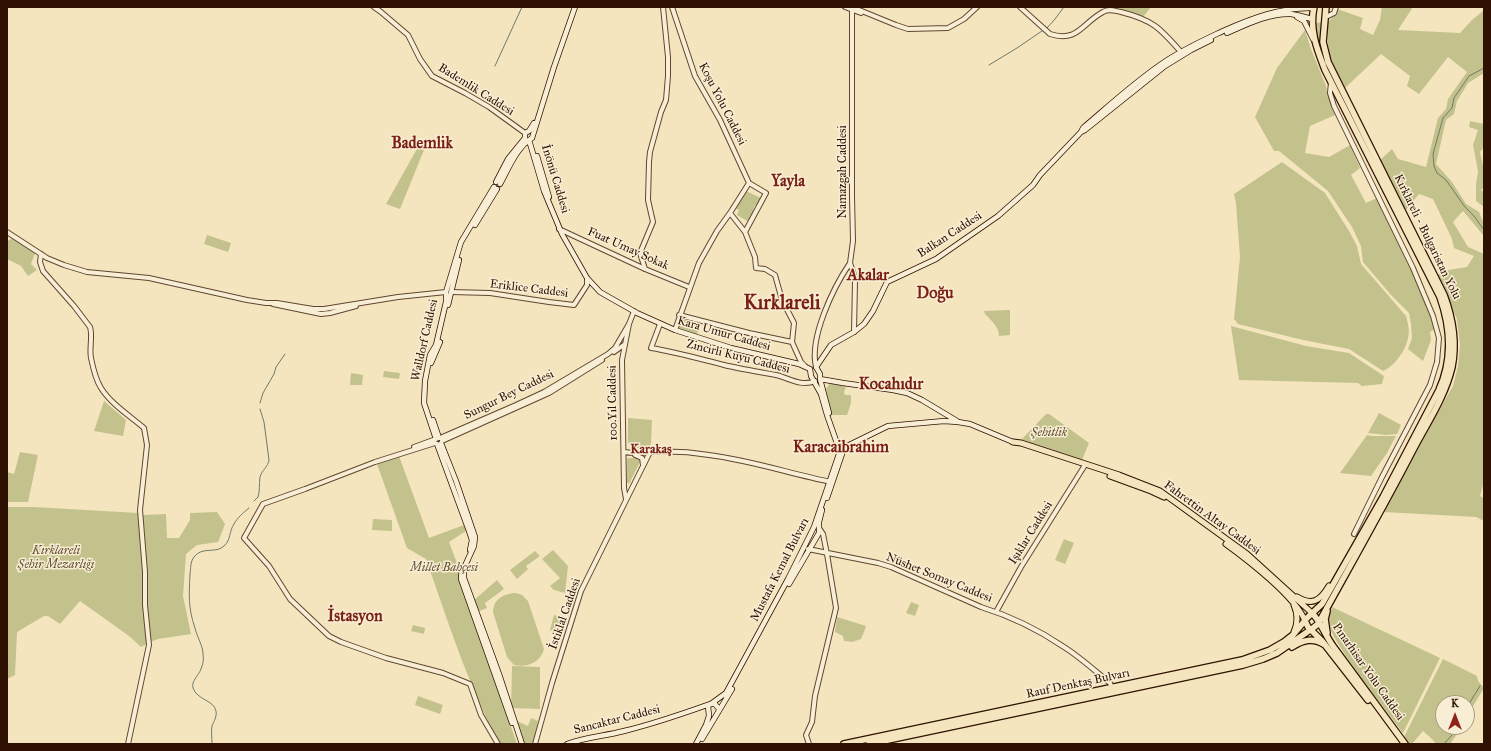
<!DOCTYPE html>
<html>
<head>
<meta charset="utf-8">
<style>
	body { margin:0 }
	#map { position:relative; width:1491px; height:751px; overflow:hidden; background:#f4e5be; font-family:"IM FELL Great Primer",serif }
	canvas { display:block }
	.frame { position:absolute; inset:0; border:8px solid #2f1101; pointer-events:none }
	.north { position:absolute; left:1435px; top:695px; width:40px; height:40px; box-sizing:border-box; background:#f8eed5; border:1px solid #a89680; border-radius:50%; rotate:0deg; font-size:11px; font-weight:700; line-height:16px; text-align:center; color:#2f1101 }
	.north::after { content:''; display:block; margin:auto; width:14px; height:18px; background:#8f2418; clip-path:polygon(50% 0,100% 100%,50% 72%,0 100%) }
</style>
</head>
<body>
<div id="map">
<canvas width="1491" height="751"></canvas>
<div class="frame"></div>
<div class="north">K</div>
</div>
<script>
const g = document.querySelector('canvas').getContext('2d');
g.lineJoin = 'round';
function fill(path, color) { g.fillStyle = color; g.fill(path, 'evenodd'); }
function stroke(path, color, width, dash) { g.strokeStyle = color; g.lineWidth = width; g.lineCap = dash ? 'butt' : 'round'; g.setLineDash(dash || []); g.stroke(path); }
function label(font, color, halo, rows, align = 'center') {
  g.font = font + ' "IM FELL Great Primer",serif'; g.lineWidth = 3; g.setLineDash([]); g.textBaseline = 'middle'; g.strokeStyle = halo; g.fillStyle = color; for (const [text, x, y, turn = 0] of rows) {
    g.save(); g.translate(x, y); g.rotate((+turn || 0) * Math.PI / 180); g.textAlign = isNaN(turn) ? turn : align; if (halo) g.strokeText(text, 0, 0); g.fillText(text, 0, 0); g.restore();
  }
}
const green = new Path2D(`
	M1120,7H1151L1143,17L1119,10Z
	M1382,7H1413L1398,30L1460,33L1471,21L1484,10V73L1468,83L1457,101L1454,114L1446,120L1436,164L1452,182L1466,204L1479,212L1484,224V236L1463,211L1453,222L1468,247L1484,254V482L1480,496L1484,498V521L1476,517L1384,512L1398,482L1453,386L1458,366L1460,345L1457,319L1437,275L1448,270L1467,267L1474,256L1454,248L1452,239L1433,199L1419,194L1405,211L1379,161L1392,149L1398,159L1426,167L1438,118L1446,109L1448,99L1467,72L1448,57L1419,94L1407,86L1410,76L1381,54L1345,88C1332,64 1325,50 1328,22L1335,15L1337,9L1363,18L1360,29L1373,35L1380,20Z
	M1314,22L1321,23V43L1327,69L1319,49Z
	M1305,30L1311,49L1326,86L1330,101L1335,115L1310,126L1305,153L1329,157L1350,145L1360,168L1351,175L1366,203L1377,198L1423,295L1432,317L1435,329L1430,332L1431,340L1423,361L1408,349L1412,338L1411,324L1409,313L1391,295L1363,262L1361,246L1352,227L1328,191L1279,151H1274L1255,117L1277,68Z
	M1470,121L1484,124V147L1480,152L1484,170V187L1481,190L1484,192V207L1476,201V185L1478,171L1473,145L1478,130L1469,127Z
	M418,147L424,150L400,209L386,204Z
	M1282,162L1325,193L1349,231L1357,246L1361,264L1406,316C1408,323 1410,331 1408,338C1406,350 1394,367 1383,371L1349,349L1303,340L1238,324L1234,319L1240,257L1236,203L1234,194Z
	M746,191L761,198L758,206L755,205L753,210L755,211L749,222L737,215L739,210L736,209Z
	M207,235L231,243L228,252L204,244Z
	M13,238L35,253L31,264L37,270L28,276L21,266L7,259V241Z
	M1010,310V335L999,336C999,327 991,320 985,314L984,311Z
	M682,318L700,325L697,335L678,328Z
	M1231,326L1306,346L1349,353L1384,376L1382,384L1362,386L1358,383L1239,380Z
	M384,371L400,373L399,379L383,377Z
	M351,373L363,375L362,385H350Z
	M830,383L846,386L844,392L845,395H851V403L847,415H832L826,389Z
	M104,401L126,420L123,436L94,431Z
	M1379,413L1401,425L1397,434L1386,435L1368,433Z
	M1046,414H1049L1089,443L1082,460L1021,440Z
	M628,418L652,420L651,443L649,449L645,450L630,446L628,442Z
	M1367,435L1372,436H1396L1387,453L1371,476L1340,473Z
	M20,452L38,455L28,502H7V472L14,474Z
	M399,456L429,538L464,525L466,531L449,542L455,558L459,565L460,581L517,744H500C468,686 448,621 426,559L407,548L377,464Z
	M629,458H639L641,460L629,484L627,482V459Z
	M7,507H34L138,513L143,567L147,644L141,647L129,636L80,601L60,624L48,616H44L17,632L15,675L7,679Z
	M217,512L225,524L218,542L197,545L186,554L183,596L191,634L158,639L150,642L147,605L143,515L166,514L167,538H179L190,520V513Z
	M373,519L392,520V531L372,530Z
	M1064,539L1074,543L1065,564L1055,560Z
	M553,550L568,566L565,593L554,590L550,586L560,578L542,559Z
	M535,551L540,556L526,566L528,569L517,579L510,570Z
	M497,580L504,589L485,603L487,608L477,612L473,601Z
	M516,593L522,595L528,601L544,649C541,662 527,668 514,665L507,657L493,612C493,599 505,593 516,593Z
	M911,602L919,605L915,616L906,613Z
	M1332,607L1440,658L1403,733L1356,672L1334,637L1330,628L1328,618Z
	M554,615L561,617L557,632L550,630Z
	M837,617L866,626L864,632L861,639L852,642L844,641L843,636L835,632Z
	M413,625L425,628L424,634L411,631Z
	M1443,659L1477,676L1478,681L1484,688L1467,716V703H1443V727H1462L1450,744H1436L1432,739L1423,731L1412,744H1409L1404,737Z
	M512,666L540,667V709L511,708Z
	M418,696L443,705L440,714L415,705Z
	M531,718L538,721L533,744H524L517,721L528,726Z`);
const stream = new Path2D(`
	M1047,28L1055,19L1064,7
	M989,65L1017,48L1042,31
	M495,66L522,7
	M1484,68L1469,76L1454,98L1452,108L1443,118L1433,154L1434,166L1437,173L1446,180L1465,207L1474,216L1484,230
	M260,403L263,393L274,374L276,367L285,354
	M254,501L258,497C260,491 259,484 260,477C262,470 268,467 269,460L264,422L260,409
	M1467,707L1480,686
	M212,744C212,738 211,731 212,726C214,721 217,717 216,711C214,700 197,700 193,688C191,681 199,675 201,669C203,664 204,659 203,654C203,646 197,637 195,628C188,608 189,595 190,574C191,568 190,562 194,557C202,546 216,554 224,546C231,540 229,531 234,524C237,518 243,513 249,508
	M1444,744L1459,727`);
const tertiary = new Path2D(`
	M374,7L381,12L408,35L420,59L432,76L465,93L489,107L525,133
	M672,7L695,76L720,120L749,183
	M845,7L861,13
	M852,7L896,25L908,29L948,28L964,19L977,7
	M1020,7L1050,34C1078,43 1082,23 1103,12C1109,8 1115,11 1121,12C1153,20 1160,28 1181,52
	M852,10V196L853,241L850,263L854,275L855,281L854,332
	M1325,15L1328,16L1334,13L1336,7
	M1331,82L1330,93L1334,106L1413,268L1433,316L1439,338L1437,362L1430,385L1382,477L1354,534
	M730,213L745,232L755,257L756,268L765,269L775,275L782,300L794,323L792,342L801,362L805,366
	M559,229L645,269L689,287
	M7,232L47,258L64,265L87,272L149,278L247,300L266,303H277L313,309H324L398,297L446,292
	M745,232L766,193L749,183
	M41,254L40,262L43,271L74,306L90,327C93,336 89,348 91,358C93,368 96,380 101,388C111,404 130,416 144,428L147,445L140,510L145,572V605L149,645L128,744
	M645,269L640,253L653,222L648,200L649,162L650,152L661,112L666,100L668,76V57L663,7
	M451,292L490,293L549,302L574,305L587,285V278
	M273,304L321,314L330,313L356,306
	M679,315L749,333L792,342
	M660,324L651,348C676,352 700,359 724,365C741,369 759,372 776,375C789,378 801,387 815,381
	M675,330L699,263L717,231L730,213L749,183
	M614,352L625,344
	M816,367C809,338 833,288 850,263
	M440,438L516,405L544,392L608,354L615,348L629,324
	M442,441L549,393L602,360
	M435,443L375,462L305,489L263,504L244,538L269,566L290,599L329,636L341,642L386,658L443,673L470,684L481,715L498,744
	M414,447L436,439
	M624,452C634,454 641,452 651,452C670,451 690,452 709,455C750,460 791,474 831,482
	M635,455L642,458L643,465
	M626,499L624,488L622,360L629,324L634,311
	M808,549L878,563L891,567L981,607C1010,616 1039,630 1064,647C1080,657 1095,671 1110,683L1112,688
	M996,612L1021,567L1085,465
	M535,744L552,683L581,591L650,452
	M809,744L806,735L812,722L815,696L836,608L827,554L823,534L819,528`);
const secondary = new Path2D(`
	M1297,17L1304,21L1313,39
	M1227,33C1247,24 1269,13 1291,14C1298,15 1305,17 1312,19
	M1081,132L1085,130L1165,66L1191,50L1211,40
	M529,140L544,191L562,234L587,278L600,292L637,313L675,330L731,348L799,364L810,369
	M537,156L549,197
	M496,182L508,159L525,138V133L529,131L534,123
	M500,184C509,168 516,148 532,138L554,67L575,7
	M475,225L497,189
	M448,305L459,260
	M431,363L440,342
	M816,367L831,345L854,332L864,324L873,311L887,282L936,259L998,216L1033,185L1040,175L1081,132L1083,128C1110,105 1137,80 1166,61C1184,49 1204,40 1223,31C1253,18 1281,7 1314,8
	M816,367L820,374V379L829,413
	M820,379L843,383L893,390L907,393L922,400L957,421
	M433,420L439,438
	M436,439L424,403L425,381L430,355L436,345L446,302V292L461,242L494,187
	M441,443L456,481L475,537L474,546L464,568V578L499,674L522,744
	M437,444L469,531L472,540L470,550
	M841,449L888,426L944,421L958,422L970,424L1013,442
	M827,498L842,454V448
	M462,567L461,579L512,723
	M789,584L819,533V522L822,510
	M702,739L732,689
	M567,744C586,737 605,736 624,731C653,724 682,714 710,704H715L719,709
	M696,744L706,725L709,716L708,706L726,693L788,579L814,527L839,454V449L827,415L821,394L811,376L810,369`);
const primary = new Path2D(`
	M1013,442L1021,443L1119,475L1160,491L1247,554L1312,613
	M1110,476L1151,491L1164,497
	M1226,544C1248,560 1296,597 1305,621
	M1297,597C1312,606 1320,601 1329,586
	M1294,605C1298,614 1298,623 1294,632`);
const trunk = new Path2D(`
	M1327,611L1325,619L1327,633
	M1312,613C1321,622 1325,635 1333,646L1405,744
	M1305,621L1308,627L1322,641L1368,700
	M1292,647C1303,640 1313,637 1325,645
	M844,744L1242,660L1270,650L1284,642L1293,635L1307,618L1322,604L1383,497L1439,390C1453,359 1451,328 1440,297L1325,70C1317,49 1309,30 1314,7
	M869,744L1243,665L1263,659L1277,653L1313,628L1318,624C1350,566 1383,508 1413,450C1427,423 1445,397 1452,367C1457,342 1453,319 1444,295L1328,62L1323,42L1326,7`);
const streetNames = [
	["Bademlik Caddesi",476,90,32],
	["Koşu Yolu Caddesi",722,104,63],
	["Namazgah Caddesi",843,172,-90],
	["İnönü Caddesi",555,179,73],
	["Balkan Caddesi",950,235,-33],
	["Kırklareli - Bulgaristan Yolu",1427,237,64],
	["Fuat Umay Sokak",628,249,24],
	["Eriklice Caddesi",529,289,7],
	["Kara Umur Caddesi",724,334,16],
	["Walldorf Caddesi",425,340,-77],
	["Zincirli Kuyu Caddesi",738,357,14],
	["Sungur Bey Caddesi",509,395,-26],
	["100.Yıl Caddesi",613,403,-91],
	["Fahrettin Altay Caddesi",1212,518,36],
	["Işıklar Caddesi",1031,533,-58],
	["Mustafa Kemal Bulvarı",780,570,-63],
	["Nüshet Somay Caddesi",939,578,22],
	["İstiklal Caddesi",565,614,-71],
	["Pınarhisar Yolu Caddesi",1368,672,55],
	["Rauf Denktaş Bulvarı",1078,684,-12],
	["Sancaktar Caddesi",617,720,-14]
];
const parkNames = [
	["Şehitlik",1049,433],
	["Kırklareli",56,551],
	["Şehir Mezarlığı",56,565],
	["Millet Bahçesi",444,568]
];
const neighbourhoodNames = [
	["Karakaş",651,450]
];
const districtNames = [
	["Bademlik",422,144],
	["Yayla",788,182],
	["Akalar",868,276],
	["Doğu",935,294],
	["Kocahıdır",891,385],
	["Karacaibrahim",841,448],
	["İstasyon",355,617]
];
const townNames = [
	["Kırklareli",782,304]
];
fill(green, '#c3c28c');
stroke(stream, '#707969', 1);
stroke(tertiary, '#604630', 6);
stroke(secondary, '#2f1101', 6);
stroke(primary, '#2f1101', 7);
stroke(trunk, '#2f1101', 8);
stroke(tertiary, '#f8eed5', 4);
stroke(secondary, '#f8eed5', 4.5);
stroke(primary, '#f4e5be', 5);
stroke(trunk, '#f4e5be', 5.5);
label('12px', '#2f1101', '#f8eed5', streetNames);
label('italic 12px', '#634f32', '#f8eed5', parkNames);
label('bold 13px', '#7a1f14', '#f8eed5', neighbourhoodNames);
label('bold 16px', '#7a1f14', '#f8eed5', districtNames);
label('bold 20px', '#7a1f14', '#f8eed5', townNames);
</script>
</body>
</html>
